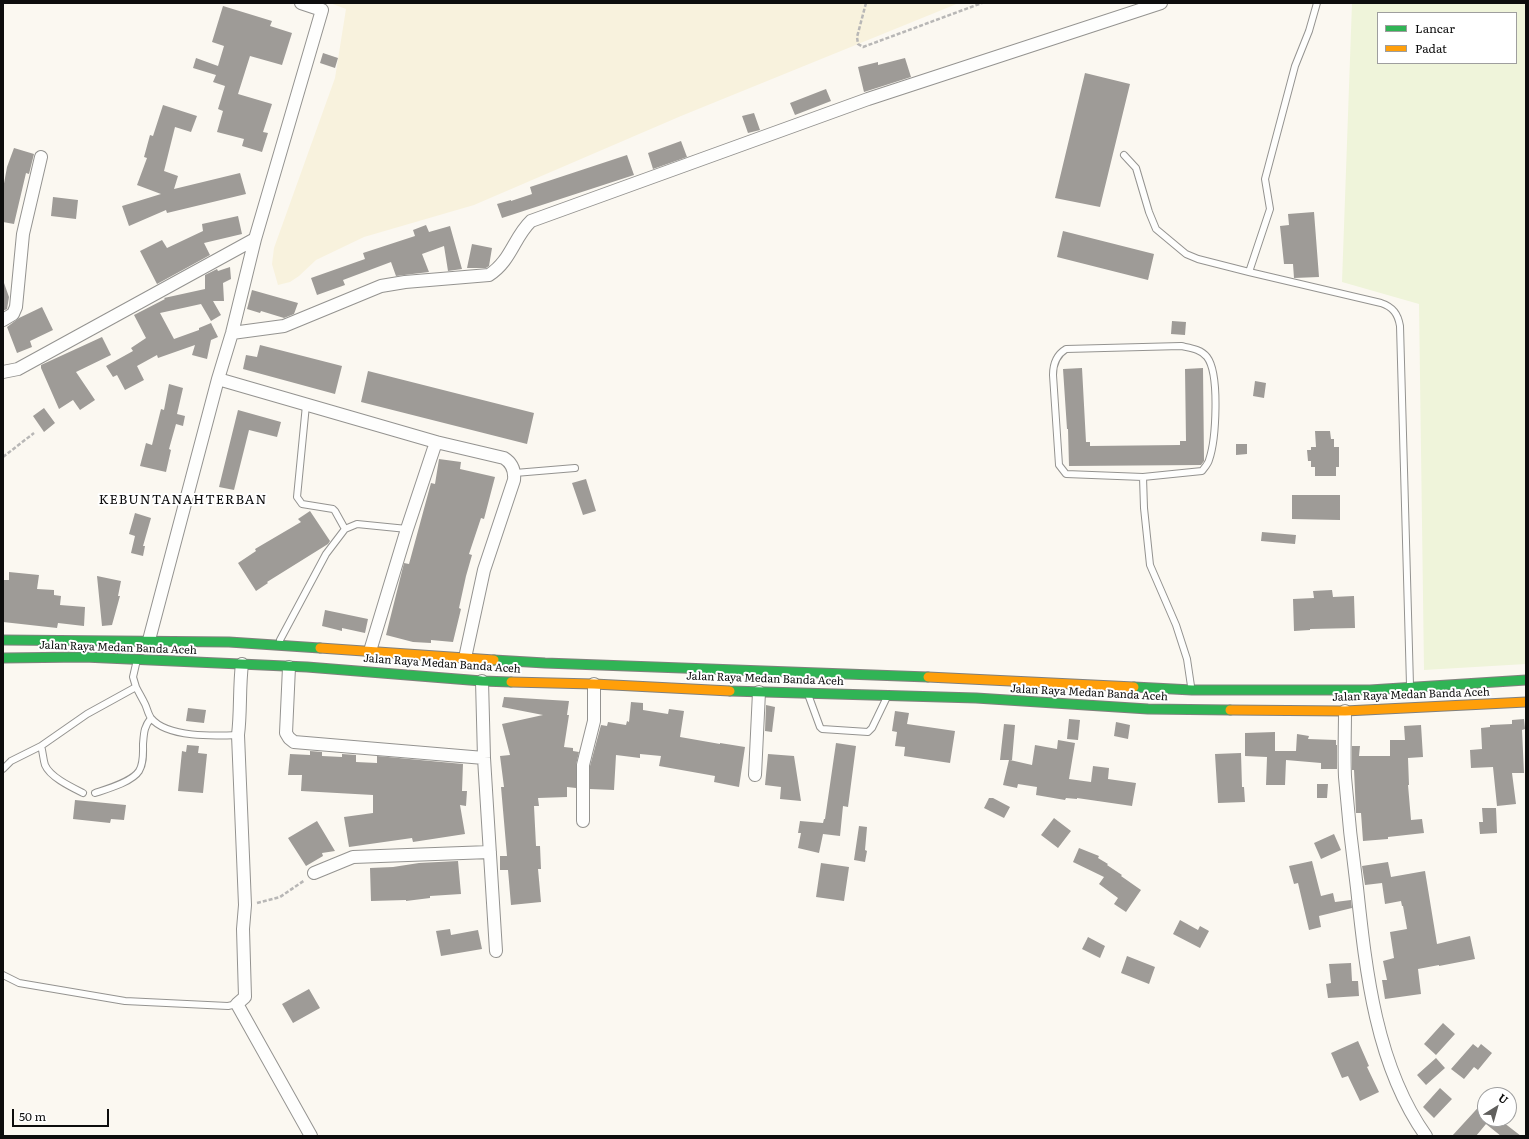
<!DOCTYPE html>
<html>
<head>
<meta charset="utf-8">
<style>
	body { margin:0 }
	#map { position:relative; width:1529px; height:1139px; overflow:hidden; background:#fbf8f1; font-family:Literata,serif }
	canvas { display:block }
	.frame { position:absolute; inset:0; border:4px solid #0d0d0d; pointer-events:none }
	.legend { position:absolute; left:1377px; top:12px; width:140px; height:52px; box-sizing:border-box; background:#fff; border:1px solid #9e9e9e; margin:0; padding:5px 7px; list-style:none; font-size:12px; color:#0d0d0d }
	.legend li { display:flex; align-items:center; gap:8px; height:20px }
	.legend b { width:20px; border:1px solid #9e9e9e }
	.north { position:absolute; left:1477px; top:1087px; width:40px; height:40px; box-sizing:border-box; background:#fff; border:1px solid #9e9e9e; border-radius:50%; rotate:37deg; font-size:11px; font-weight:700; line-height:16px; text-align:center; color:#0d0d0d }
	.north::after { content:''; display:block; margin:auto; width:14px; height:18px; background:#605f5d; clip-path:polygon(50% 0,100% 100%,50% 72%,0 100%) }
	.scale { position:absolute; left:12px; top:1109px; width:97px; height:18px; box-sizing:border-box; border:2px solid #0d0d0d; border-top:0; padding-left:5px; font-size:12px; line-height:14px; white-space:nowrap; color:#0d0d0d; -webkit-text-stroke:3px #fff; paint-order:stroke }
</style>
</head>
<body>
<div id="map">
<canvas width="1529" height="1139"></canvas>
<div class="frame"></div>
<ul class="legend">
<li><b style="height:5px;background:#30b455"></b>Lancar</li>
<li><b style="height:5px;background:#ff9f0a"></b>Padat</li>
</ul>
<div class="north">U</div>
<div class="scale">50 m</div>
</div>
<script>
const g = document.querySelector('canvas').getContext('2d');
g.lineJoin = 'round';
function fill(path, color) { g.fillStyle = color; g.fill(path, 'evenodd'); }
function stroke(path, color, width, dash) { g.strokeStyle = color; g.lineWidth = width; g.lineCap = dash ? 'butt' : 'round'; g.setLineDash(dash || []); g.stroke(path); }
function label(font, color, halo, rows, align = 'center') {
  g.font = font + ' Literata,serif'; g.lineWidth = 4; g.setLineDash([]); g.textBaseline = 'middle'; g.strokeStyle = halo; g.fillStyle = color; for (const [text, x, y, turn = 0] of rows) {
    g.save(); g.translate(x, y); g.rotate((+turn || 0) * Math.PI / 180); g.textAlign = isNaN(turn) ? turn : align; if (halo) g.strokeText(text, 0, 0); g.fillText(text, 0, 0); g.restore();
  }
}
const farmland = new Path2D(`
	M330,3H959L681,116L474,205L364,237L316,260L299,276L290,282L278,285L272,264L274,248L335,78L346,9Z`);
const pitch = new Path2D(`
	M1352,3H1526V664L1424,670L1419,304L1342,282ZM1378,13H1516V63H1378Z`);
const building = new Path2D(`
	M223,6L272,21L270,26L292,33L282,65L250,56L238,94L272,104L263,132L268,133L262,152L242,146L244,139L217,132L223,111L218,109L225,86L213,82L216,75L193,68L196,58L218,66L224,46L212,42Z
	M323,53L338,58L335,68L320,63Z
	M905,58L911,77L864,92L858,67L878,62V65Z
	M1085,73L1130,84L1100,207L1055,198Z
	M826,89L831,101L795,115L790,103Z
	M163,105L197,116L191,132L175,127L164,171L178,176L174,189L240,173L246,194L167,213L166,210L129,226L122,206L161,194L137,185L147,158L144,157L150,135L153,136Z
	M754,113L760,130L748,133L742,116Z
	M681,141L687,157L653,169L648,153Z
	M14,148L34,154L29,174L26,173L14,224L3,222V189L7,167Z
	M627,155L634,175L502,218L497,204L511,200V201L532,194L530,187Z
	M53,197L78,200L76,219L51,216Z
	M1314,212L1319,277L1294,278L1293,264H1284L1280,226L1289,225L1288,214Z
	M238,216L242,234L204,243L210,255L157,284L140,251L162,240L167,248L203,231L202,224Z
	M426,225L429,232L450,226L462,269L448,271L444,246L422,254L429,272L396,276L391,262L343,280L345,285L317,295L311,278L365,259L363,253L415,236L413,230Z
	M1063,231L1154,254L1148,280L1057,257Z
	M472,244L492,248L489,266L486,268H467Z
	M230,267L231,279L223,283L224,301H213L221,315L211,321L201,304L160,313L174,339L199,330V328L211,323L218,337L211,340L207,359L192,355L195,345L158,358L157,355L137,366L144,380L125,390L117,375L113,377L106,366L133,351L131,348L146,338L134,315L165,299L164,298L205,289V275L217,269L218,271Z
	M3,283H4L9,297L7,309L3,311Z
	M252,290L298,303L294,314L284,318L261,311L260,313L247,309Z
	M42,307L53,330L30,341L32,347L17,353L7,327L19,318Z
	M1172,321L1186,322L1185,335L1171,334Z
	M102,337L111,355L76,372L95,400L80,410L73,400L59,409L41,368V365Z
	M260,345L342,366L335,394L243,369L246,355L257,357Z
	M1082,368L1086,442H1090V446L1180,445V441H1186L1185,369L1203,368L1204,461L1201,465L1069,466L1068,429H1067L1063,369Z
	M368,371L534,413L527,444L361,402Z
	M1255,381L1266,383L1264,398L1253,396Z
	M169,384L183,388L177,414L185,416L183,426L176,424L169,449L171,450L166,472L140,466L146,443L152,445L161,409L164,410Z
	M44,408L55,423L44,432L33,416Z
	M238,410L281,422L277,437L249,430L234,490L219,487Z
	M1315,431H1330L1331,439H1334V447H1339V467H1336V476H1315V467H1311V461H1308L1307,450H1311V447H1316Z
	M1236,444H1247V454L1236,455Z
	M439,459L461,462L460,469L495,477L484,519L481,518L469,554L472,555L466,576L459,608L461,609L453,642L431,640V643L413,642L386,635L404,563L409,564L431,483L435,484Z
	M586,479L596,511L583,515L572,483Z
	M1292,495H1340V520L1292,519Z
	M310,511L330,541L328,544L267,582L268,583L256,591L238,563L256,551L255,549L301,522L298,519Z
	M135,513L151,518L143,546H145L143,556L131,553L135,536L129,534Z
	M1262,532L1296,535L1295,544L1261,541Z
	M9,572L39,575L37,589L54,590V595L61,596L60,605L85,607L84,626L58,623L57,628L3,622V580H9Z
	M97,576L121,581L118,596H120L112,625L102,626Z
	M1332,590L1333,597L1354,596L1355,628L1310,629V630L1294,631L1293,599L1314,598L1313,591Z
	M325,610L368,619L365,633L342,628V631L322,626Z
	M504,697L569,701L567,715H569L564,747L573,748V751L579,752L576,765V788L567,787V797L538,798L539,806H534L536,846H540L541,869H538L541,902L511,905L508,870H500V856H507L501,787H504L500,756L510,755L502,724L543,715L502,707Z
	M631,702L643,703V710L668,714L669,709L684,711L680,737L720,744V743L745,747L739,787L714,782L715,776L659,766L661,756L640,754V758L616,755L614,790L590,789V766L601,725L607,726L608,722L626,725L627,721L629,722Z
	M766,705L775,707L772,732L765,731Z
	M188,708L206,710L204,723L186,721Z
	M895,711L909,713L907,724L955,731L950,763L904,756L905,747L895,746L897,732L892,731Z
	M1069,719L1080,720L1078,740L1067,739Z
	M1524,719L1525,729L1522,730L1524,773H1512L1516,804L1497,806L1493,767L1471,768L1470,750L1482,749L1481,728L1490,727V725L1512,724V720Z
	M1116,722L1130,725L1128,739L1114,736Z
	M1004,724L1015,725L1012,760H1010L1032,765L1035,745L1057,749L1058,740L1075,743L1069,779L1091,782L1093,766L1109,768L1108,779L1136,783L1132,806L1077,798V799L1066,798L1065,800L1036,795L1037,787L1018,784L1017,788L1003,785L1009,760H1000Z
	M1421,725L1423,757L1408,758L1409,785H1408L1411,820L1422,819L1424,833L1388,837V839L1363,841L1361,813H1356L1354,770H1352V746H1360L1359,756H1390V740H1405L1404,726Z
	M1275,732V751H1296L1297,734L1309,736L1308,739L1336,740V745H1337V769H1321V763L1286,760L1285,785H1266L1267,757L1245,756V733Z
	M836,743L856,746L848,807L843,806L840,836L823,834L819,853L798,848L801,833H798L800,821L823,823L824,819H825Z
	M187,745L199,746L198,753L207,754L203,793L178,791L182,751L186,752Z
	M310,751L322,752V756L342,757V754L356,755V762L377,763V756L463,764L462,791H467L466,806L460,805L465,834L413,842L412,838L349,847L344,817L373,813V795L301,791L302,775H288L290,754L310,755Z
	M1241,753L1242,787H1244L1245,802L1218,803L1215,754Z
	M768,754L794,756L801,801L780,799L781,787L765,785Z
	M1317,784H1328L1327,798H1317Z
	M989,798H993L1010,807L1004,818L984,808Z
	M75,800L126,805L124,820L111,819L110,823L73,819Z
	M1482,808H1496L1497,833L1480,834L1479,822H1483Z
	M1054,818L1071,831L1058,848L1041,835Z
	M317,821L335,851L322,853L323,856L306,866L288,838Z
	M859,826L867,827L865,850L867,851L865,862L854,860Z
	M1334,834L1341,850L1321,859L1314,843Z
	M1079,848L1099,856L1098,858L1108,864L1107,865L1122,875L1121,876L1141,890L1126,912L1114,904L1118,898L1099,884L1104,877L1073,862Z
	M458,861L461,894L430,896V898L406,901V900L371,901L370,868L393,867L419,863Z
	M1312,861L1321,896L1333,893L1335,902L1351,900L1352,908L1319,916L1321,927L1309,930L1298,883L1294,884L1289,866Z
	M1388,862L1391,877L1425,871L1437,944L1470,936L1475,959L1439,966V965L1418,969L1421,994L1385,999L1382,980H1387L1383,961L1394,958L1390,932L1407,929L1403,906H1402L1401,901L1385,904L1382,883L1365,885L1362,866Z
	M821,863L849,867L844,901L816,897Z
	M1180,920L1198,930L1200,926L1209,931L1200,948L1173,934Z
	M450,929L451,935L478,930L482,949L441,956L436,931Z
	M1088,937L1105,946L1100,958L1082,949Z
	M1127,956L1155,967L1149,984L1121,973Z
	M1351,963L1352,981H1358L1359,996L1328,998L1326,984L1331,983L1329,964Z
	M309,989L320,1008L293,1023L282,1004Z
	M1443,1023L1455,1034L1436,1055L1424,1044Z
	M1358,1041L1369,1066L1367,1067L1379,1092L1360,1101L1348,1076L1342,1078L1331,1053Z
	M1473,1044L1478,1048L1481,1044L1492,1053L1478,1070L1474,1067L1464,1079L1451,1069Z
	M1436,1058L1445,1068L1426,1085L1417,1075Z
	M1440,1088L1452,1099L1434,1118L1423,1107Z
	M1485,1100V1119H1499L1521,1136H1501L1486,1124L1476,1136H1452Z`);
const path = new Path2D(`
	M866,3L857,37L858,44L863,47L982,3
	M3,457L34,433
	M257,903L280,897L305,880`);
const lane = new Path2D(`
	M1124,155L1136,168L1149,212L1156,229L1186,254L1198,259L1249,272L1381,303C1393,307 1398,314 1400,326L1410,685
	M1249,272L1270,209L1265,179L1295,66L1309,31L1317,3
	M1181,346C1190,348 1201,349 1207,357C1220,374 1216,440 1209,460C1208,464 1205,467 1202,471L1143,477L1066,474L1059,465L1053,375C1053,364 1056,355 1066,349Z
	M306,405L297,497L302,504L333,509L335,511L345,529
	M515,473L575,468
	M1143,477L1144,508L1150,565L1176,625L1187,659L1191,686
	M280,640L326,554L345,529L357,524L407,529
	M136,687C139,693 142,698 145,704C147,708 148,714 151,718C167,738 215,736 238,735
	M809,697L820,727L822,729L868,732L872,728L886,699
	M41,746C43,752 43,759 45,765C50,777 71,787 83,793
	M3,769L11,761L41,746L87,714L136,687L133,677L136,664
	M95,793C107,789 132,782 139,771C144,763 143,752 143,744C144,732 144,727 151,718
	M3,975L19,983L125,1001L228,1006L237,1004`);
const street = new Path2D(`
	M3,320L13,314L16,307L23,234L41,157
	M232,333L284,326L381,286L405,282L489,275C511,261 514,237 531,221L868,99L1161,3
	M3,372L18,369L255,239
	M218,379L436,442L504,458C512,463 515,470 514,480L484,570L465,658
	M149,640L218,379L232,333L255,239L322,10L301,3
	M370,651L407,529L436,442
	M242,664C239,688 241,711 238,735L245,905L243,929L245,997L237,1004L311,1136
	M289,667L286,733L289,738L294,742L484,758
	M482,681L484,758L496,951
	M1345,711C1345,733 1344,755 1345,777C1348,814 1352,851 1357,888C1366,972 1376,1066 1426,1136
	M755,775L759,692
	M583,821V765L594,721V684
	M314,873L353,857L490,852`);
const fast = new Path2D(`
	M3,640L229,642L320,648
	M3,658L84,657L307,667L482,681L511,682
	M494,660L545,663L928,677
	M1134,687L1192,690H1370L1526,680
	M730,691L976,698L1148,709L1230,710`);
const slow = new Path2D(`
	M320,648L494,660
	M928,677L1134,687
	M511,682L594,684L730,691
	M1230,710L1345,711L1526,702`);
const streetNames = [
	["Jalan Raya Medan Banda Aceh",118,648,2],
	["Jalan Raya Medan Banda Aceh",442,664,4],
	["Jalan Raya Medan Banda Aceh",765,679,2],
	["Jalan Raya Medan Banda Aceh",1089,693,3],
	["Jalan Raya Medan Banda Aceh",1411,695,-2]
];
const quarterNames = [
	["KEBUNTANAHTERBAN",183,500]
];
fill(farmland, '#f8f2dd');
fill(pitch, '#eff4da');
fill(building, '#9e9b97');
stroke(lane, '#949390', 8);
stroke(street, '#949390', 14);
stroke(fast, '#81807d', 11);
stroke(slow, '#81807d', 11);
stroke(path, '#b8b7b6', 2.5, [4, 2]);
stroke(lane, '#fefefd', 6);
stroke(street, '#fefefd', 12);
stroke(fast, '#30b455', 9);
stroke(slow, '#ff9f0a', 9);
label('11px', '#0d0d0d', '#fff', streetNames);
g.letterSpacing = '1px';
label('13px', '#0d0d0d', '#fff', quarterNames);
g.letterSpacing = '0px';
</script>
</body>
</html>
